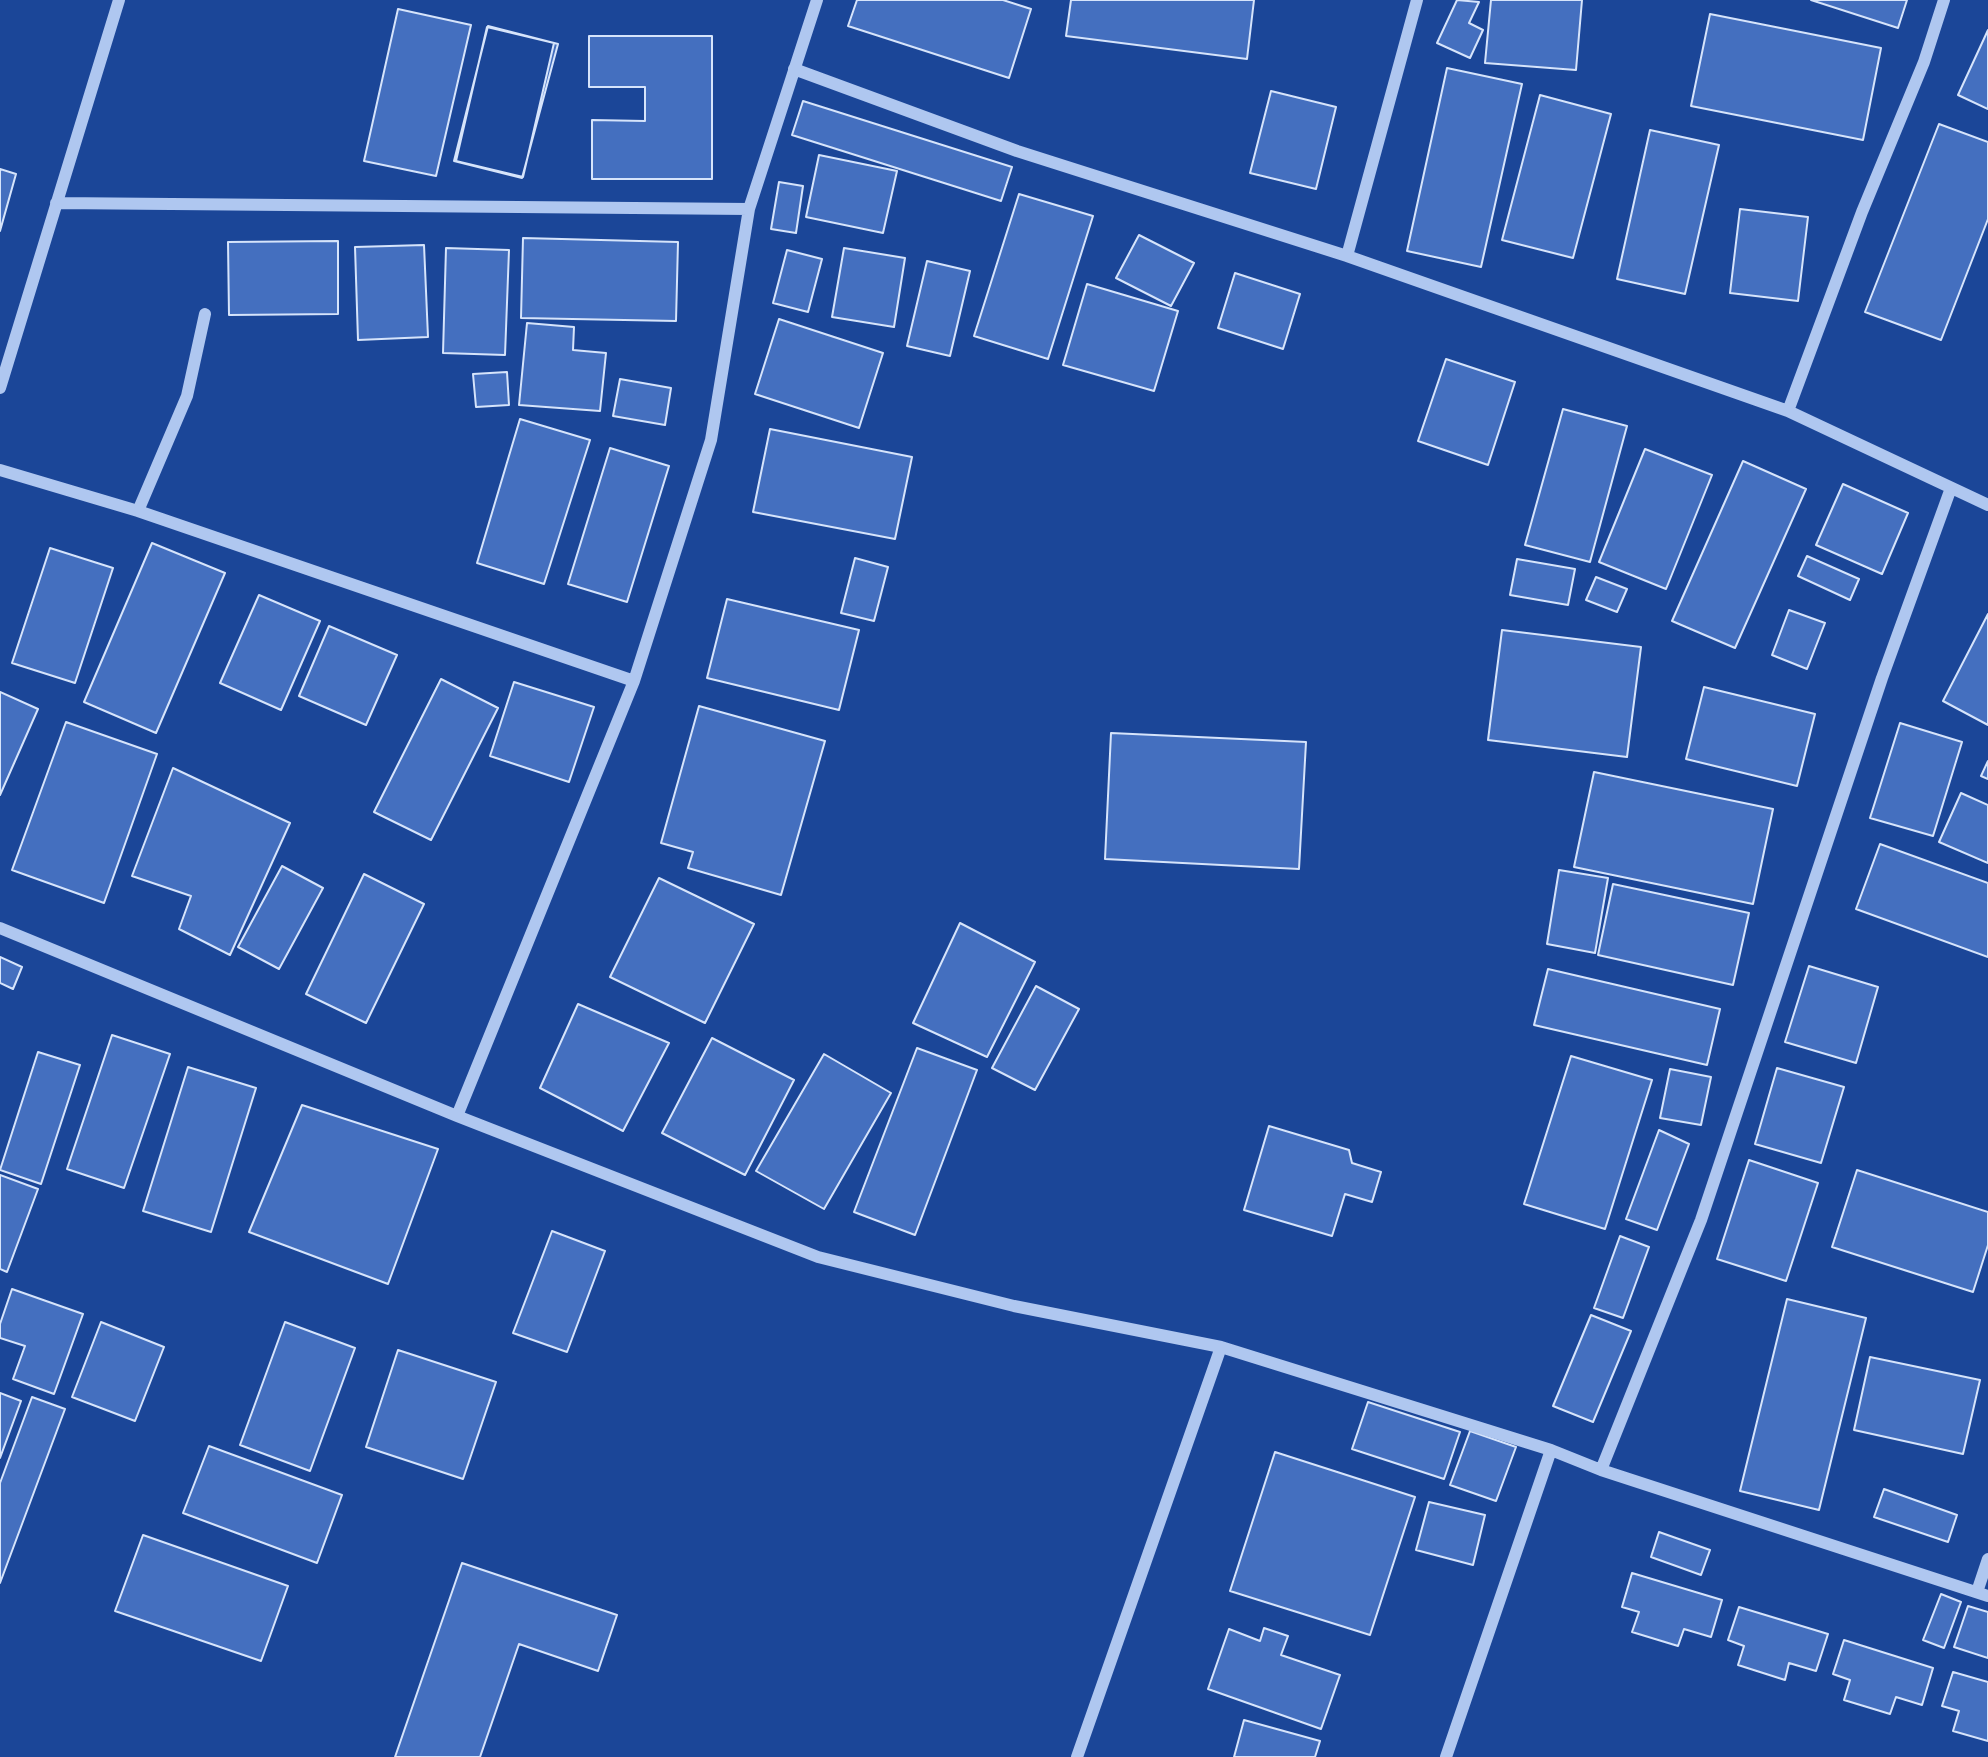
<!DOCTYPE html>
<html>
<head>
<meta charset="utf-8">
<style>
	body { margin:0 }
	canvas { display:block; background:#1b4698 }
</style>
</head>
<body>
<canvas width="1988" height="1757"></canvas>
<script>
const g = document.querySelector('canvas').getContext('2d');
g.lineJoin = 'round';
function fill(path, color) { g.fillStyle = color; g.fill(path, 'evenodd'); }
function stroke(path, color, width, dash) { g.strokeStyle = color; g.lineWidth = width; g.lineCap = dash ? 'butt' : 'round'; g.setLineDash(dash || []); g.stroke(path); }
const building = new Path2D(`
	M857,0H1003L1031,9L1009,78L848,26Z
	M1071,0H1254L1247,59L1066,36Z
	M1457,0L1479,2L1469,23L1483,30L1470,58L1437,43Z
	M1491,0H1582L1576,70L1485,63Z
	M1811,0H1907L1898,28Z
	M398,9L471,25L436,176L364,161Z
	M1710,14L1881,48L1863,140L1691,106Z
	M488,26L558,44L522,178L454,161Z
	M487,27L554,43L523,177L456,161Z
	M1988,30V109L1958,95Z
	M589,36H712V179H592V120L645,121V87H589Z
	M1447,68L1522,84L1481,267L1407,251Z
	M1271,91L1336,107L1316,189L1250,173Z
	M1540,95L1611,114L1573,258L1502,240Z
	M803,101L1012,167L1001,201L792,135Z
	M1939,124L1988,142V219L1941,340L1865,312Z
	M1650,130L1719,145L1685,294L1617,279Z
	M819,155L897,171L883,233L806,217Z
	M0,169L16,174L0,231Z
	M779,182L803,186L796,233L771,229Z
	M1019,194L1093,216L1048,359L974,336Z
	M1740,209L1808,217L1798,301L1730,293Z
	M1139,235L1194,263L1171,306L1116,278Z
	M523,238L678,242L676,321L521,318Z
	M338,241V314L229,315L228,242Z
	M424,245L428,337L358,340L355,247Z
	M446,248L509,250L505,355L443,353Z
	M844,248L905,258L894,327L832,317Z
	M787,250L822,259L808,312L773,303Z
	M927,261L970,271L950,356L907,346Z
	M1235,273L1300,294L1283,349L1218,328Z
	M1087,284L1178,311L1154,391L1063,365Z
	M779,319L883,353L859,428L755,394Z
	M527,323L574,327L573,350L606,353L600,411L519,405Z
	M1446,359L1515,382L1488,465L1418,441Z
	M507,372L509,405L476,407L473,374Z
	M620,379L671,388L665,425L613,416Z
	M1563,409L1627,426L1590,562L1525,545Z
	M520,419L590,440L544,584L477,563Z
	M770,429L912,457L895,539L753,512Z
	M610,448L669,466L627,602L568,584Z
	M1645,449L1712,475L1666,589L1599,562Z
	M1743,461L1806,489L1735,648L1672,621Z
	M1843,484L1908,513L1882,574L1816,545Z
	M152,543L225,573L156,733L84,702Z
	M50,548L113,568L75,683L12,663Z
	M1807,556L1859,579L1850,600L1798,576Z
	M855,558L888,567L874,621L841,613Z
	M1517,559L1575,569L1568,605L1510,595Z
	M1596,577L1627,589L1617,612L1586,600Z
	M259,595L320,621L281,710L220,683Z
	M727,599L859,630L839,710L707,678Z
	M1789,610L1825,623L1807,669L1772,655Z
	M1988,614V725L1943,701Z
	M329,626L397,655L366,725L299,696Z
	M1502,630L1641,647L1627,757L1488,740Z
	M441,679L498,708L431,840L374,812Z
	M514,682L594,707L569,782L490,756Z
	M1704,687L1815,714L1797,786L1686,759Z
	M0,692L38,709L0,795Z
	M699,706L825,741L781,895L688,868L693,852L661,843Z
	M66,722L157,754L104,903L12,870Z
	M1900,723L1962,742L1933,836L1870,818Z
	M1111,733L1306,742L1299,869L1105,859Z
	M1988,761V779L1981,776Z
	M173,768L290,823L230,955L179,929L191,896L132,876Z
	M1594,772L1773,809L1753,904L1574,867Z
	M1961,793L1988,805V863L1939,842Z
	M1880,844L1988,883V957L1856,909Z
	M282,866L323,888L279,969L238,947Z
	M1559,870L1608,878L1595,953L1547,944Z
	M364,874L424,904L366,1023L306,994Z
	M659,878L754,924L705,1023L610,977Z
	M1613,884L1749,913L1733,985L1598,955Z
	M960,923L1035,962L987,1057L913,1023Z
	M0,957L22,967L13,989L0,983Z
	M1809,966L1878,987L1856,1063L1785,1042Z
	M1548,969L1720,1009L1707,1065L1534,1025Z
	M1036,986L1079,1009L1035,1090L992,1068Z
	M578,1004L669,1043L623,1131L540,1088Z
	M112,1035L170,1054L124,1188L67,1169Z
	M712,1038L794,1080L745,1175L662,1133Z
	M917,1048L977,1070L915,1235L854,1212Z
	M38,1052L80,1065L41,1184L0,1170Z
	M824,1054L891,1093L824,1209L756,1171Z
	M1571,1056L1652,1080L1605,1229L1524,1204Z
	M188,1067L256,1088L211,1232L143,1211Z
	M1777,1068L1844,1087L1821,1163L1755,1144Z
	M1670,1069L1711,1077L1701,1125L1660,1118Z
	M302,1105L438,1149L388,1284L249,1232Z
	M1269,1126L1349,1150L1352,1163L1381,1172L1372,1202L1345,1194L1332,1236L1244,1210Z
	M1659,1130L1689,1144L1657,1230L1626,1219Z
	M1749,1160L1818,1183L1786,1281L1717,1259Z
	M1857,1170L1988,1212V1245L1973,1292L1832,1247Z
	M0,1175L38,1189L7,1272L0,1269Z
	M552,1231L605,1251L567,1352L513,1333Z
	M1620,1236L1649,1247L1623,1318L1594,1308Z
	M12,1289L83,1314L54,1394L13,1379L25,1346L0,1338V1324Z
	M1787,1299L1866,1318L1819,1510L1740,1491Z
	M1591,1315L1631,1331L1593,1422L1553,1406Z
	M101,1322L164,1347L135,1421L72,1397Z
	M285,1322L355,1348L310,1471L240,1445Z
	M398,1350L496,1382L463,1479L366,1447Z
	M1870,1357L1980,1380L1963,1454L1854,1430Z
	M0,1393L21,1401L0,1458Z
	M32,1397L65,1409L0,1583V1483Z
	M1368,1402L1460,1432L1444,1479L1352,1449Z
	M1470,1431L1516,1447L1496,1501L1450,1485Z
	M209,1446L342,1495L317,1563L183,1513Z
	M1275,1452L1415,1497L1370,1635L1230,1591Z
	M1884,1489L1957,1515L1948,1542L1874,1517Z
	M1429,1502L1485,1515L1473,1565L1416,1550Z
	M1659,1532L1710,1550L1701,1575L1651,1557Z
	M143,1535L288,1586L261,1661L115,1611Z
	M462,1563L617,1615L598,1671L519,1644L480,1757H395Z
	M1632,1573L1722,1600L1711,1637L1684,1629L1678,1646L1632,1632L1639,1612L1622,1607Z
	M1941,1594L1961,1602L1944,1648L1923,1640Z
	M1968,1606L1988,1612V1658L1954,1647Z
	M1739,1607L1828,1634L1816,1671L1789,1663L1785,1680L1738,1665L1744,1646L1728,1640Z
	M1264,1628L1288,1636L1281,1655L1340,1675L1321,1729L1208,1689L1229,1629L1260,1641Z
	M1844,1640L1933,1668L1922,1705L1896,1697L1890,1714L1844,1700L1850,1680L1833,1674Z
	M1953,1672L1988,1682V1741L1953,1731L1959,1711L1942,1706Z
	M1244,1720L1320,1741L1315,1757H1234Z`);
const minor = new Path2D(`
	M794,69L1017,151L1347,256L1788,411L1988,505
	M56,203L749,209
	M1347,256L1417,0
	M0,388L119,0
	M1788,411L1862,212L1924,62L1944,0
	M0,470L138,511L634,681
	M138,511L187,396L205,314
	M0,928L457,1116L818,1257L1014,1306L1221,1347L1551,1450L1601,1470L1988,1596
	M457,1116L634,681L711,440L749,209L817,0
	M1601,1470L1701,1220L1882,678L1951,488
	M1977,1592L1988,1559
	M1077,1757L1221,1347
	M1446,1757L1551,1450`);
fill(building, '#446fbf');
stroke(building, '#d6e4fb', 2);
stroke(minor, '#afc7f0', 12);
</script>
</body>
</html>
